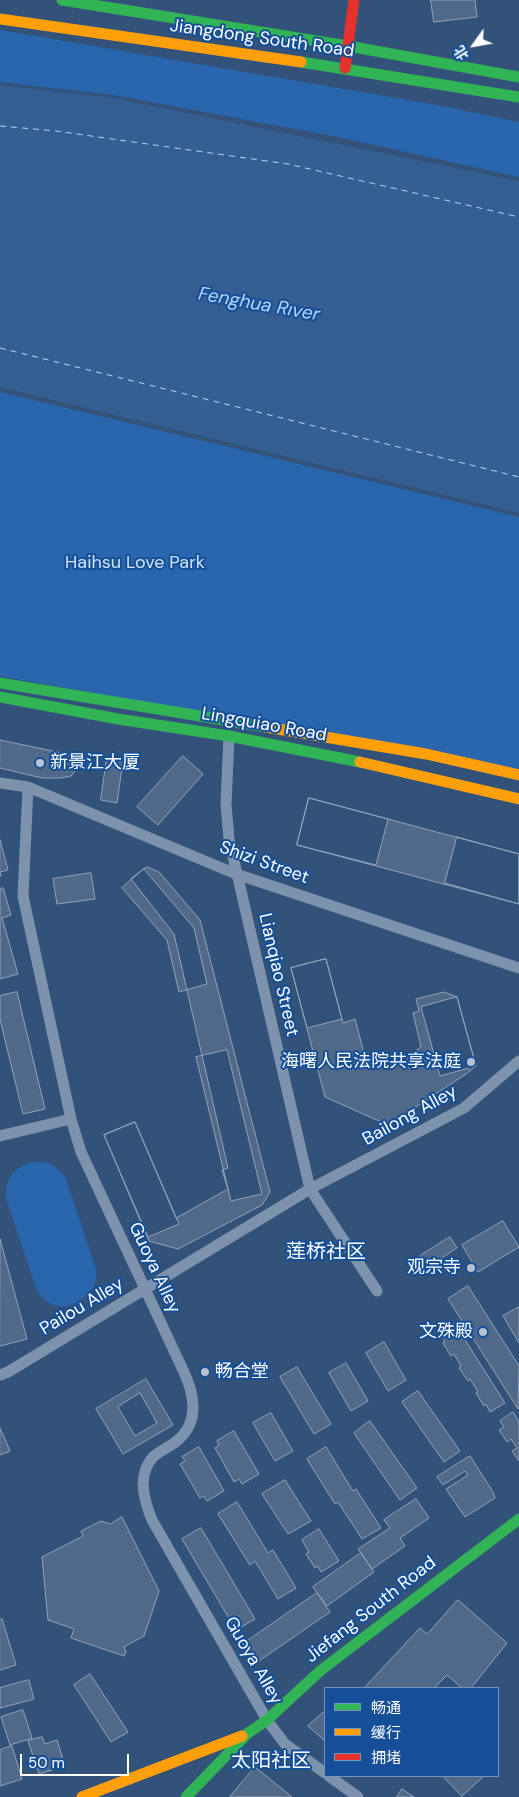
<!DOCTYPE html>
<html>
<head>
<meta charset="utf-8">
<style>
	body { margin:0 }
	#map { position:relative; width:519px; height:1797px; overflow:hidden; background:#33527a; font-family:"DM Sans","Noto Sans SC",sans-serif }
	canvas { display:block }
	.legend { position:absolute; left:324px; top:1687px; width:175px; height:90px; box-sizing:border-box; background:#154f98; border:1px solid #7395c1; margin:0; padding:6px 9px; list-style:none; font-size:15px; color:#fff }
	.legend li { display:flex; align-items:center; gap:10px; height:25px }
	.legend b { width:25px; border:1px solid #7395c1 }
	.north { position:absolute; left:449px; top:20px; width:50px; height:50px; -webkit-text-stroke:4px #154f98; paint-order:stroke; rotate:238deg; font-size:14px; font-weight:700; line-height:20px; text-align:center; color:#fff }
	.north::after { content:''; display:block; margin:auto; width:18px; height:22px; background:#fff; clip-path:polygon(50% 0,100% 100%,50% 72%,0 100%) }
	.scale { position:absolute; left:20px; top:1754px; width:109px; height:22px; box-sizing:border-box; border:2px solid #fff; border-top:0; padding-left:6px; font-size:15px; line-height:18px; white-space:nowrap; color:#fff; -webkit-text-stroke:4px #154f98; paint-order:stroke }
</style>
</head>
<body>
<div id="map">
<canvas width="519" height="1797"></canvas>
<ul class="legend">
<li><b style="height:6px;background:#30b455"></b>畅通</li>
<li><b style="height:6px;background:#ff9f0a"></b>缓行</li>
<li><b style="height:6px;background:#e5322d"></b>拥堵</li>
</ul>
<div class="north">北</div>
<div class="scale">50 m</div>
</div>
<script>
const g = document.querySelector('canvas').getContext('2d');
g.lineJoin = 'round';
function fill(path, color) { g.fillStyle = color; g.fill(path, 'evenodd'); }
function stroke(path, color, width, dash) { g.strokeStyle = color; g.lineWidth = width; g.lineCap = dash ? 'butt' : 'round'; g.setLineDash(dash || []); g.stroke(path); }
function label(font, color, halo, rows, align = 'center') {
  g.font = font + ' "DM Sans","Noto Sans SC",sans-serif'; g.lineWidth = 4; g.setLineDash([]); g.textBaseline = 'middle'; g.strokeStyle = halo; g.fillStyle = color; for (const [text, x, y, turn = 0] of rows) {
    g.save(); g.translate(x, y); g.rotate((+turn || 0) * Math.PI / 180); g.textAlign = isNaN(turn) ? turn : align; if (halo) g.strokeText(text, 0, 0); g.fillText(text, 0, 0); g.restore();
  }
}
const green = new Path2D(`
	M0,30L437,105L519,122V177L338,137L114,95L0,82Z
	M0,392L519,517V769L0,676Z
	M33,1162C50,1162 53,1164 65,1176L96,1269C96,1273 96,1277 96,1281C94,1287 89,1293 84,1297C67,1312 50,1309 37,1291L6,1198C5,1179 14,1167 33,1162Z`);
const water = new Path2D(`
	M0,85L113,98L519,181V513L0,387Z`);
const ferry = new Path2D(`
	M0,126L56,131L288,164L519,217
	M0,348L519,477`);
const building = new Path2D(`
	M431,0H475L477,17L434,22Z
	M0,740L81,757L77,769L71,776L61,778H42L0,768Z
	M183,756L203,774L158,825L137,807Z
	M107,757L123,760L117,803L101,800Z
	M309,798L388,819L376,865L297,845Z
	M309,798L519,854V904L297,845Z
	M457,837L519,854V904L445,883Z
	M0,840L8,870L0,872L1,876H0Z
	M147,867L159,872L200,920L270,1192L262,1205L178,1249L149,1241L104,1135L135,1122L176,1218L228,1189L222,1170L228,1168L174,934L131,879Z
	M144,869L194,928L207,984L179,992L167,940L122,888Z
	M91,873L95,899L57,904L53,879Z
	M3,888L11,915L2,918L18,974L0,979V889Z
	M326,959L342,1019L307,1028L291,968Z
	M326,959L343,1023L355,1019L364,1053L393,1066L421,1047L413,1013L419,1011L416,999L444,992L457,997L476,1066L466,1074L388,1125L325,1097L291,968Z
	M17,992L45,1109L23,1114L0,1019V996Z
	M457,997L476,1066L440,1076L421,1007Z
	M227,1050L262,1194L231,1201L196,1057Z
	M135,1122L179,1224L148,1237L104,1135Z
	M503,1221L519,1247L478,1272L462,1245Z
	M450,1237L457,1248L428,1267L420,1256Z
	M0,1239L27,1339L0,1346Z
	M468,1286L519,1366L518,1409L448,1299Z
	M519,1307V1343L503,1316Z
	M455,1324L505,1403L490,1412L486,1404L484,1406L476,1393L478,1392L470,1379L468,1381L459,1368L461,1366L454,1354L451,1356L443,1343L445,1342L440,1334Z
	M384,1342L406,1380L388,1391L366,1353Z
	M346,1363L368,1401L351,1411L329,1373Z
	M297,1367L331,1424L314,1434L280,1377Z
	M146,1379L173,1425L123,1454L96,1409ZM140,1393L157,1423L135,1436L118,1407Z
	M418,1391L460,1451L444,1462L402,1402Z
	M513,1412L519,1422V1461L512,1451L517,1448L511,1439L507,1442L499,1430L504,1427L500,1421Z
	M271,1413L293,1451L275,1461L253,1423Z
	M370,1421L417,1488L400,1500L354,1433Z
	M0,1428L10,1451L0,1455Z
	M234,1431L259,1474L242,1484L239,1479L234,1482L215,1448L219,1445L217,1441Z
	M199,1447L224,1491L207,1501L204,1496L200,1498L180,1464L185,1461L182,1457Z
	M326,1447L353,1491L356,1489L381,1528L362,1539L338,1502L335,1504L307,1459Z
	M470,1456L493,1492L495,1498L465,1517L446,1489L468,1475L465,1471L443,1485L437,1477Z
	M285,1480L311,1521L288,1534L262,1494Z
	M416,1499L429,1518L400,1538L405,1546L372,1569L358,1549L390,1528L384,1520Z
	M237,1502L268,1553L273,1550L296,1588L278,1599L255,1561L250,1565L218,1514Z
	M122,1517L159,1591L144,1636L124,1647L126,1652L124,1656L71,1638L74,1629L48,1620L42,1557L83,1536L81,1531L101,1521L110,1524Z
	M201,1528L255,1619L236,1630L182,1539Z
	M319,1529L339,1561L321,1572L318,1566L315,1568L306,1554L309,1552L302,1540Z
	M361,1553L374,1572L327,1606L313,1587Z
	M317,1593L330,1612L256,1663L243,1644Z
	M458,1600L507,1643L471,1688H462L447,1675L434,1688H364L420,1628L427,1634Z
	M0,1619H2L16,1665L0,1670Z
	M90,1674L128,1732L111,1742L74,1685Z
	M29,1680L34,1699L0,1708V1688Z
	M23,1710L32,1738L10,1745L1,1717Z
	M325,1711V1741L308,1726Z
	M42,1737L45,1744L57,1740L65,1766L39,1774L28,1741Z
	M12,1746L22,1779L0,1786V1750Z
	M255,1767L292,1797H230Z
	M443,1776H484L462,1796Z
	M402,1789L414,1797H397Z`);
const street = new Path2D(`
	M229,736L226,804L229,839L310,1189L377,1291
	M0,783L28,787L236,874L519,968
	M28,787L23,896L71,1119L81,1152L183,1370C194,1393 200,1421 178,1440C170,1447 159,1451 152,1458C137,1477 144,1500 152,1520L267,1720L285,1744L325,1773
	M0,1136L71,1119
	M0,1375L8,1372L310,1189L464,1108L519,1061
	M329,1776L358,1797`);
const fast = new Path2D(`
	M62,0L348,46L519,77
	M301,62L519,97
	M0,683L266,727
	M0,697L118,719L229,736L360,762
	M186,1797L248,1733L267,1720L320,1671L519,1519`);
const slow = new Path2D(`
	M0,19L301,62
	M266,727L426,754L519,775
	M360,762L519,799
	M82,1797L242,1736`);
const jam = new Path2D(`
	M345,68L354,0`);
const markers = [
	[40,763,5,"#b8c2d0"],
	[471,1062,5,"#b8c2d0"],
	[471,1268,5,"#b8c2d0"],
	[483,1332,5,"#b8c2d0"],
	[205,1372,5,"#b8c2d0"]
];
const streetNames = [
	["Jiangdong South Road",262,39,8],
	["Lingquiao Road",264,725,10],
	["Shizi Street",264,863,20],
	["Lianqiao Street",278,975,77],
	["Bailong Alley",410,1116,-29],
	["Guoya Alley",154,1268,65],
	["Pailou Alley",82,1307,-31],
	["Jiefang South Road",371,1610,-38],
	["Guoya Alley",253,1661,60]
];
const parkNames = [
	["Haihsu Love Park",135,563]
];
const poiNames = [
	["新景江大厦",50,763,"left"],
	["海曙人民法院共享法庭",461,1062],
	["观宗寺",461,1268],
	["文殊殿",473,1332],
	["畅合堂",215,1372,"left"]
];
const waterNames = [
	["Fenghua Rıver",259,305,10]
];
const quarterNames = [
	["莲桥社区",326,1253],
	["太阳社区",271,1762]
];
fill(green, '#2966ae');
fill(water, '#355e93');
stroke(ferry, '#b5d4f9', 1, [6, 5]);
fill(building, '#506989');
stroke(building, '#92a3ba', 1);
stroke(street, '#7d92ad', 11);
stroke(fast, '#30b455', 11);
stroke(slow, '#ff9f0a', 11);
stroke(jam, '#e5322d', 11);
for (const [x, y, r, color] of markers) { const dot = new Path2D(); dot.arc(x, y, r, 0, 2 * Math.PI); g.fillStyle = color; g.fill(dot); stroke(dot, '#154f98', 2); }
label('18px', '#fff', '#154f98', streetNames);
label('18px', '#d0e4fd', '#154f98', parkNames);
label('18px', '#fff', '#154f98', poiNames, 'right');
label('italic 19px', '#b5d4f9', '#154f98', waterNames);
label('20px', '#fff', '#154f98', quarterNames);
</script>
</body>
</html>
